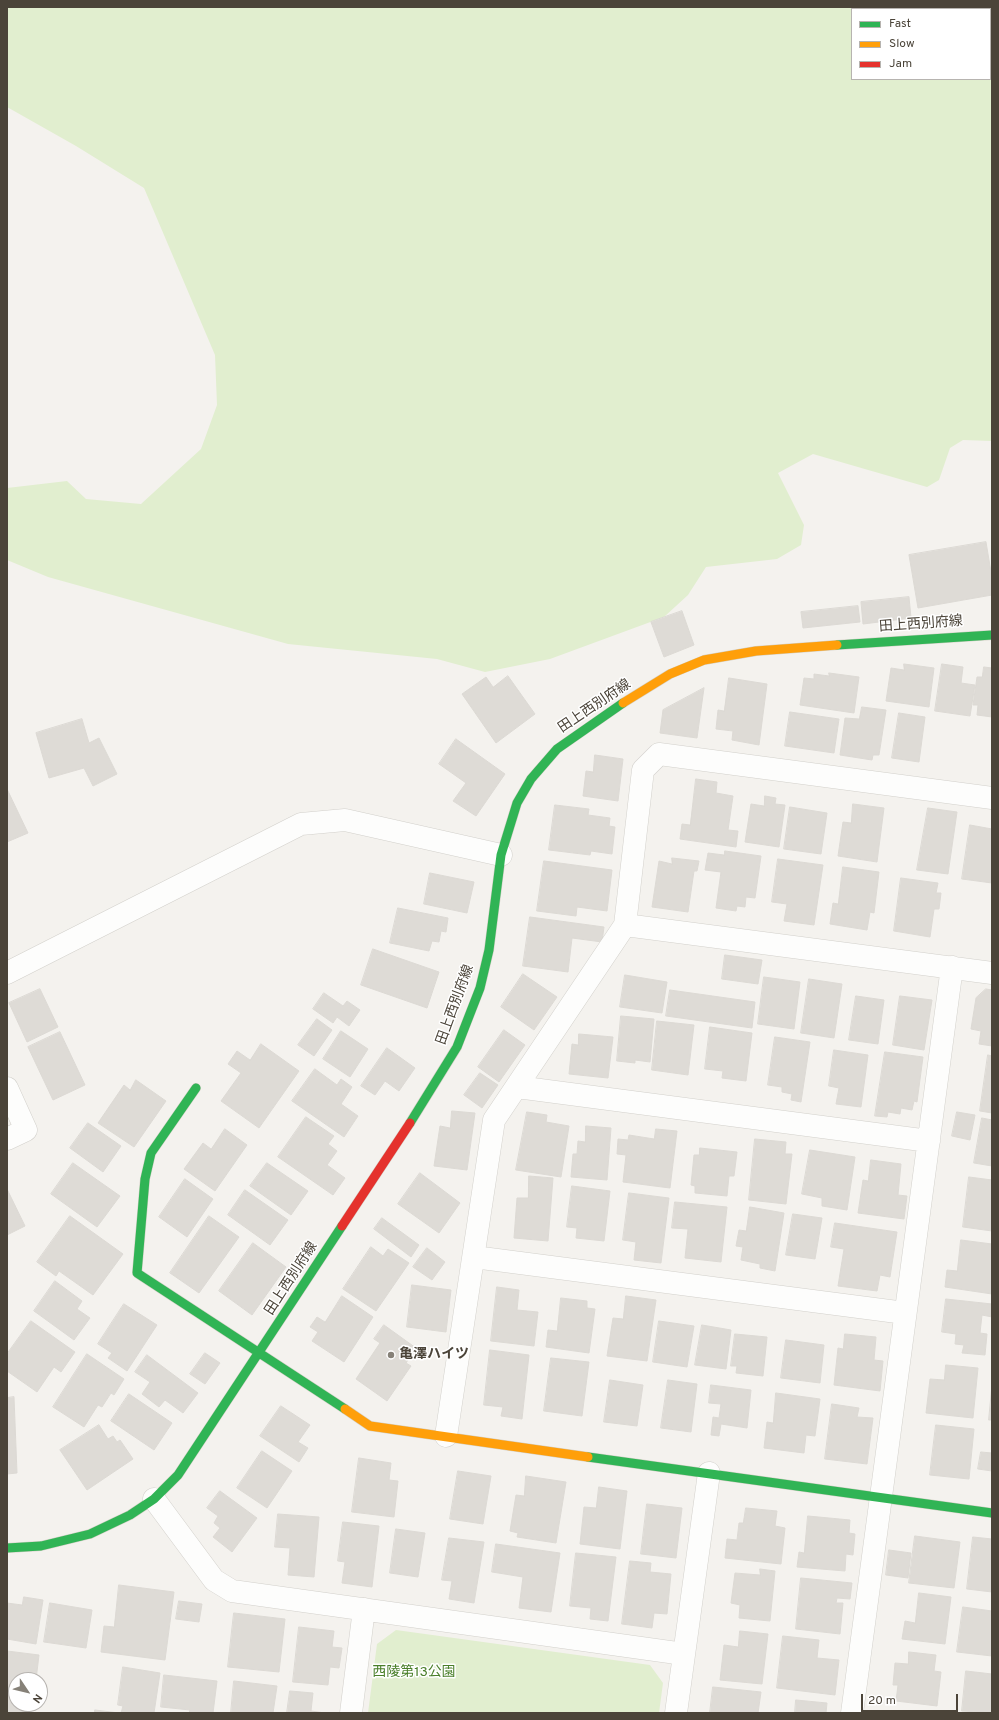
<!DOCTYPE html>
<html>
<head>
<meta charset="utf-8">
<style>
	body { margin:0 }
	#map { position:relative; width:999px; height:1720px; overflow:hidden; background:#f4f2ee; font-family:Overpass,sans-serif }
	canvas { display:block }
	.frame { position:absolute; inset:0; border:8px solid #4b4439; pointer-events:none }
	.legend { position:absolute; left:851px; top:8px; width:140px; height:72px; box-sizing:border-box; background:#fff; border:1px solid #b7b4b0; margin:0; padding:5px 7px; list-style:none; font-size:12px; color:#4b4439 }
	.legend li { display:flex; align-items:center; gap:8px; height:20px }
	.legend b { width:20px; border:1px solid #b7b4b0 }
	.north { position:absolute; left:8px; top:1672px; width:40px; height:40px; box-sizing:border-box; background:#fff; border:1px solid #b7b4b0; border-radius:50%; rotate:125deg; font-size:11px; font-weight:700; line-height:16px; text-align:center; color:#4b4439 }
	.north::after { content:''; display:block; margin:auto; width:14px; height:18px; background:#868178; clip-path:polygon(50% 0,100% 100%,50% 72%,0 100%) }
	.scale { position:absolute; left:861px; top:1694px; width:97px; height:18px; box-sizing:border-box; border:2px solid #4b4439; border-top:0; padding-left:5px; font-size:12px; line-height:14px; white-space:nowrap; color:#4b4439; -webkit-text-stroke:3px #fff; paint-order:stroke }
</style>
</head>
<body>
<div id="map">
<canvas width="999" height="1720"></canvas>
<div class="frame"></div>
<ul class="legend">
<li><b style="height:5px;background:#30b455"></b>Fast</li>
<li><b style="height:5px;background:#ff9f0a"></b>Slow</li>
<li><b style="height:5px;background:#e5322d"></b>Jam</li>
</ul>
<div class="north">N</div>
<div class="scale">20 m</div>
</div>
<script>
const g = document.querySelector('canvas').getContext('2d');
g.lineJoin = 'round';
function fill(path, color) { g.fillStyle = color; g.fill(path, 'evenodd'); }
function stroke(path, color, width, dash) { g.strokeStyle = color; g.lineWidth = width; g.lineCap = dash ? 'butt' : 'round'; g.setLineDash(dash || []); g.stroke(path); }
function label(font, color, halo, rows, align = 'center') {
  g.font = font + ' Overpass,"Noto Sans JP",sans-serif'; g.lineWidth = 3; g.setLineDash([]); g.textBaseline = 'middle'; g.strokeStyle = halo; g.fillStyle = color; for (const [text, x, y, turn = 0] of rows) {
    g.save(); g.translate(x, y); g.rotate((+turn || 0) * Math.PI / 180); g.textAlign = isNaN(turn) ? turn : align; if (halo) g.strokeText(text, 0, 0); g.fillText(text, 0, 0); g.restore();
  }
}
const green = new Path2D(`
	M7,7H992V441L963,440L950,448L939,480L927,487L813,454L778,473L804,525L801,545L777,559L706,567L688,595L664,617L550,659L485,672L437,659L288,644L48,577L7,560V488L67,481L86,499L141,504L201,449L217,405L215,355L144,188L76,146L7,107ZM852,9H990V79H852Z
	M396,1630L650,1665L663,1683L659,1713H368L377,1644Z`);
const building = new Path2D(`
	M986,542L992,578V595L918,608L909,555Z
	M909,597L911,618L863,624L861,602Z
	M858,606L860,622L803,628L801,612Z
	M682,611L694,645L664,657L651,622Z
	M904,664L934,668L929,707L886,701L891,668L904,670Z
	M942,664L963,667L961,683L975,685L970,716L935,711Z
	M984,667L992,668V717L977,715L978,705H973L977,677H982Z
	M829,673L859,677L854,713L800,705L804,678L814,679V674L829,676Z
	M508,676L535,714L496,743L462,694L486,677L493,687Z
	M729,678L767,684L759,745L732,740L733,731L716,729L718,710L724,711Z
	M704,688L697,738L660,733L663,710Z
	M862,707L886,710L879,755H873L872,760L840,755L845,718L859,719Z
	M790,712L839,719L834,753L785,746Z
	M899,713L925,717L919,762L892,758Z
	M82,719L89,743L99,738L117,774L93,786L84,768L49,778L36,733Z
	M456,739L505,774L476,816L453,801L466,783L439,764Z
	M595,755L623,759L618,801L583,796L586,771L593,772Z
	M696,779L717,782L716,793L733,796L728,830L738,831L736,847L680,839L682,824L690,825Z
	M7,789L28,833L7,842Z
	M765,796L776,798L775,804L785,805L779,847L745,842L751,804L764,806Z
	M853,804L884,808L877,862L838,856L843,822L851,823Z
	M555,805L589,809L588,815L610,818L609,826L615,827L612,854L591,851L590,855L549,850Z
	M790,807L827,813L821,854L784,849Z
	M928,808L957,812L948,874L917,870Z
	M970,825L992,829V883L962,879Z
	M725,851L761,856L755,898L746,897L745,907L737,906L736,911L716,908L721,872L705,870L708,853L724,855Z
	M672,858L699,861L697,871H694L688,912L652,907L659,861L672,864Z
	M778,859L823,865L814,925L784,921L787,904L772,902Z
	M544,861L612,870L607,911L577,907L576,916L537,911Z
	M843,867L879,872L874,913L870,912L867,930L830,924L833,903L838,904Z
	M430,873L474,882L467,913L424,904Z
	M901,878L938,883L936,893H941L939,909H934L930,937L894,931Z
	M398,908L448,918L446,932L441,931L439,942L432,941L429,951L390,943Z
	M530,917L604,927L602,942L572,938L568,972L523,966Z
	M373,949L439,972L427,1008L361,985Z
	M725,955L762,960L758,984L722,979Z
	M523,974L557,997L534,1030L501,1007Z
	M625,975L667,982L662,1013L620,1007Z
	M764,977L800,982L794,1029L758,1024Z
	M809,979L842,984L834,1038L801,1033Z
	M40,989L58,1027L27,1042L9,1003Z
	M986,989L992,990V1046L979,1044L981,1031L971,1029L976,998Z
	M670,990L755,1002L752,1028L666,1016Z
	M324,993L343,1006L347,1001L360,1010L349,1026L337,1017L333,1023L313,1009Z
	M856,996L884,1000L878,1044L849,1040Z
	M900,996L932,1000L924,1050L893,1045Z
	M621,1016L654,1019L650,1062L635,1060V1063L617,1061Z
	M317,1019L332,1030L314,1056L298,1045Z
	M657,1021L694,1025L688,1075L652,1070Z
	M710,1027L752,1033L746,1081L722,1078L723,1071L705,1069Z
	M504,1030L525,1045L499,1082L478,1067Z
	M341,1031L368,1049L350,1077L323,1059Z
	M60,1032L85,1085L53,1100L28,1047Z
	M579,1034L613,1037L608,1078L569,1074L572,1044L578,1045Z
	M775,1037L810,1042L801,1102L791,1100L792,1094L782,1092V1087L768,1085Z
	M261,1044L299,1071L259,1128L221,1101L241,1073L228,1064L237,1051L250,1060Z
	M387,1048L415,1068L399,1091L385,1081L375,1095L361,1086Z
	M834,1050L868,1055L861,1107L836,1104L839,1088L829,1086Z
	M885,1052L923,1057L917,1102L914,1101L912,1110L901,1108L900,1114L888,1112L887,1117L875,1116Z
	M988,1055L992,1056V1113L980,1111Z
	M315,1069L337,1085L341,1079L352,1087L341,1104L358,1116L344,1137L292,1101Z
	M480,1073L498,1085L482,1108L464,1095Z
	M136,1080L166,1101L134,1147L98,1123L124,1085L130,1090Z
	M452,1111L475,1113L467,1170L434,1166L440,1126L450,1128Z
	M527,1112L547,1115L546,1122L569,1126L561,1177L516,1170Z
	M957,1112L975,1115L970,1140L952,1136Z
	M306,1117L334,1136L328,1144L337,1151L327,1165L345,1178L333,1195L278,1157Z
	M982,1118L992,1120V1166L974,1163Z
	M88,1123L121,1146L103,1172L70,1148Z
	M586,1126L611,1128L607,1180L571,1177L573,1154H577L578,1141L585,1142Z
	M225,1129L247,1145L215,1191L184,1169L203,1143L211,1149Z
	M656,1129L677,1131L670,1188L623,1182L626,1155L617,1154L618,1139L628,1140L629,1135L654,1139Z
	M755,1139L786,1142L785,1154H792L786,1204L749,1200Z
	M700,1148L737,1152L734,1176H729L727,1196L695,1193V1186L691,1185L694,1155H699Z
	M810,1150L855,1157L847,1210L822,1206V1198L802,1194Z
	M871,1160L901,1164L898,1195L907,1196L904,1219L858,1213L863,1180L868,1181Z
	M73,1163L120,1196L97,1227L51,1194Z
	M267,1163L308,1191L291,1215L250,1186Z
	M420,1173L460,1203L439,1233L398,1204Z
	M529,1176L553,1178L548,1241L514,1238L517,1198H528Z
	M969,1177L992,1180V1231L963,1227Z
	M185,1179L213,1199L187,1237L159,1217Z
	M572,1186L610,1191L604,1241L576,1238L577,1228L567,1227Z
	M7,1189L25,1226L7,1235Z
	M245,1190L288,1220L270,1245L228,1215Z
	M629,1193L669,1198L661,1263L634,1260L636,1242L623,1240Z
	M675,1202L727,1207L721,1262L685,1258L688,1229L672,1228Z
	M750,1207L784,1213L775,1271L760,1268V1264L741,1260L743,1247L736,1246L739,1230L746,1231Z
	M793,1214L822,1218L815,1259L786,1255Z
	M70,1216L123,1254L93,1295L59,1271L56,1276L37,1262Z
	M209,1216L239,1237L199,1293L170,1273Z
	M382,1218L419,1245L411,1257L374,1229Z
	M835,1223L897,1232L890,1277L880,1275L877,1291L838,1286L844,1249L831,1247Z
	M961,1240L992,1244V1294L945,1287L947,1270L957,1271Z
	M253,1243L286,1267L252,1315L219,1291Z
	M371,1247L383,1256L388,1249L409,1263L376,1311L343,1289Z
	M427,1248L445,1262L432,1280L413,1267Z
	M55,1281L82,1301L77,1309L90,1318L74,1340L34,1311Z
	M412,1285L451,1290L446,1332L407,1327Z
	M497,1287L519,1290L517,1310L538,1312L534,1346L491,1341Z
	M342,1296L373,1317L344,1362L312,1341L318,1332L310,1327L317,1317L325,1322Z
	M626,1296L656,1300L647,1361L607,1356L613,1318L623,1319Z
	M561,1298L587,1301V1308L595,1309L589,1353L546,1347L548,1330L557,1331Z
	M946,1299L992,1304V1317L982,1315L980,1333L987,1334L985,1355L962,1353L964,1345L955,1344L956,1334L942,1332Z
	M124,1304L157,1325L127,1371L108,1358L112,1353L98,1344Z
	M31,1321L75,1352L61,1372L54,1367L37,1392L7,1371V1354Z
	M659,1321L694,1326L687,1367L653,1362Z
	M384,1325L416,1348L406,1363L411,1366L387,1401L356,1379L380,1343L374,1339Z
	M702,1325L731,1330L726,1369L695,1365Z
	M735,1334L767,1337L763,1376L736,1373L737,1366H731Z
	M845,1334L876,1337L874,1360L883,1361L880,1391L834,1385L838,1348L843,1349Z
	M786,1340L824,1345L820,1383L781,1378Z
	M490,1350L529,1355L522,1419L501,1416L503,1407L484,1405Z
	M205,1353L220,1363L205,1384L190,1374Z
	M87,1354L124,1379L114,1395L111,1393L102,1407L98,1405L84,1427L53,1407Z
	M147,1355L198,1393L183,1413L165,1400L159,1407L142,1394L150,1382L135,1372Z
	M551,1358L589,1362L582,1416L544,1411Z
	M946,1365L978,1368L973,1418L926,1413L930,1379L944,1380Z
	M610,1380L643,1385L637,1426L604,1422Z
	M668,1380L697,1384L691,1432L661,1428Z
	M711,1385L751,1390L747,1428L721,1424L719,1436L711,1435L713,1417L719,1418L721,1404L709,1403Z
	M992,1385V1420H989Z
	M776,1393L820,1399L815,1436L806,1435L804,1453L764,1448L767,1422L773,1423Z
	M129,1394L172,1423L154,1450L111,1421Z
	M14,1397L17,1473L7,1474V1398Z
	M832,1404L859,1408L857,1417L873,1418L867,1464L825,1459Z
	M281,1406L310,1425L298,1442L308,1448L299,1462L260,1436Z
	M99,1425L108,1439L113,1436L117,1442L120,1440L133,1459L87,1490L60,1450Z
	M936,1425L974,1429L969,1479L930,1475Z
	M262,1451L292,1471L267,1508L237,1488Z
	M981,1452L992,1453V1471L978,1469Z
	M359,1458L391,1463L389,1480L398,1481L394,1517L352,1512Z
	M458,1471L491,1476L483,1524L450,1519Z
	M526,1476L566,1482L556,1543L517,1537L518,1533L510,1531L516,1495L524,1496Z
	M599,1487L627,1491L620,1549L580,1544L584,1507L596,1508Z
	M220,1491L257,1518L232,1552L213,1537L220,1528L214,1523L218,1516L207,1508Z
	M647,1504L682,1508L676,1558L641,1554Z
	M746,1508L777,1511L775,1526L785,1528L781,1564L725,1558L727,1539L737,1540L739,1523H743Z
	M278,1514L319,1517L314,1577L288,1575L290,1548L275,1547Z
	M808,1516L850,1520L849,1533L855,1534L853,1555L846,1554L845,1571L797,1567L799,1552L804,1553Z
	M343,1522L379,1526L372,1587L342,1583L345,1562L338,1561Z
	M396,1529L425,1533L418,1577L390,1573Z
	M915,1536L960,1542L954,1588L909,1583Z
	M973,1537L992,1539V1592L967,1589Z
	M449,1538L484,1542L474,1603L449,1599L452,1581L442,1580Z
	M496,1544L560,1553L551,1612L519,1608L523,1577L492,1572Z
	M889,1550L911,1553L908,1578L886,1575Z
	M576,1553L616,1557L608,1621L590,1619L591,1608L570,1606Z
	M630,1561L651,1563L650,1572L671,1574L667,1614L654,1613L652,1628L622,1624Z
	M760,1569L775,1571L770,1621L739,1618L740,1605L731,1603L735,1573L760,1575Z
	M801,1578L852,1583L850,1599L837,1598L836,1603H843L840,1634L796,1629Z
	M119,1585L174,1592L165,1660L101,1652L104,1626L114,1627Z
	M919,1593L951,1597L945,1644L902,1639L905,1621L915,1623Z
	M24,1597L43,1600L36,1644L7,1639V1603L22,1605Z
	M179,1601L202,1604L199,1622L176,1619Z
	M50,1603L92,1610L86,1648L44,1642Z
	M963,1607L992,1611V1656L957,1652Z
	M234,1613L285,1619L279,1672L228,1667Z
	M299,1627L334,1631L332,1647L342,1648L339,1668L330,1667L328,1685L293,1682Z
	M740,1631L768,1634L762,1684L720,1680L724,1645L738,1647Z
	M783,1636L819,1640L817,1658L839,1660L835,1695L777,1688Z
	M7,1651L39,1655L36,1680H16V1691L7,1690Z
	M909,1652L936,1655L934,1671L941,1672L937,1706L896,1701L898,1685H893L895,1663L908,1664Z
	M123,1667L160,1673L154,1713H121L123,1706L118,1705Z
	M966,1671L992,1674V1713L962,1711Z
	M164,1675L217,1681L213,1713H189L190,1710L161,1707Z
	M234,1681L277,1686L273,1713H231Z
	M713,1687L761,1692L758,1713H710Z
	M290,1691L313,1693L311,1711L325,1713H287Z
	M8,1695L16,1696V1704H32L31,1713H7Z
	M796,1700L827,1703L826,1713H795Z
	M95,1710L119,1713H95Z`);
const street = new Path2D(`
	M625,925L992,973
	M7,973L301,824L345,820L501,855
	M517,1087L929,1141
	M7,1088L26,1130L7,1139
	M474,1257L905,1313
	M446,1436L494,1120L625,925L643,770L659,754L992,798
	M154,1499L214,1580L232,1591L684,1654
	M351,1713L364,1609
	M676,1713L709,1473
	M852,1713L952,967`);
const fast = new Path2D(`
	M837,645L992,635
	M196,1088L151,1153L145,1179L137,1273L345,1409
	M410,1123L457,1047L480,988L489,950L501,855L517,803L531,779L557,749L623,703
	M588,1457L992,1513
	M7,1548L41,1546L90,1534L130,1515L154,1499L178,1475L342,1226`);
const slow = new Path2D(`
	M623,703L670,674L704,660L756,651L837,645
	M345,1409L370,1426L588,1457`);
const jam = new Path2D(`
	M342,1226L410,1123`);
const markers = [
	[391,1355,4,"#868178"]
];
const streetNames = [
	["田上西別府線",921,625,-4],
	["田上西別府線",595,707,-34],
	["田上西別府線",456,1005,-70],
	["田上西別府線",292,1279,-57]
];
const poiNames = [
	["亀澤ハイツ",399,1355]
];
const parkNames = [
	["西陵第13公園",414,1673]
];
fill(green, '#e1eecf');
fill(building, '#dedbd6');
stroke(building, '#dcd9d4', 1);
stroke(street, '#d2d0cb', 23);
stroke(fast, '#d3cfc5', 10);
stroke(slow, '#d3cfc5', 10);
stroke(jam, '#d3cfc5', 10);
stroke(street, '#fdfdfc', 22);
stroke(fast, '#30b455', 9);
stroke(slow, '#ff9f0a', 9);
stroke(jam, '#e5322d', 9);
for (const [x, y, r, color] of markers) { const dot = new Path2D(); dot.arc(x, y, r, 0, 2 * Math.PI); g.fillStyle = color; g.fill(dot); stroke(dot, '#fff', 1.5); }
label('14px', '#4b4439', '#fff', streetNames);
label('bold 14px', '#4b4439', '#fff', poiNames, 'left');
label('14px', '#4a7f2a', '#fff', parkNames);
</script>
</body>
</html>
